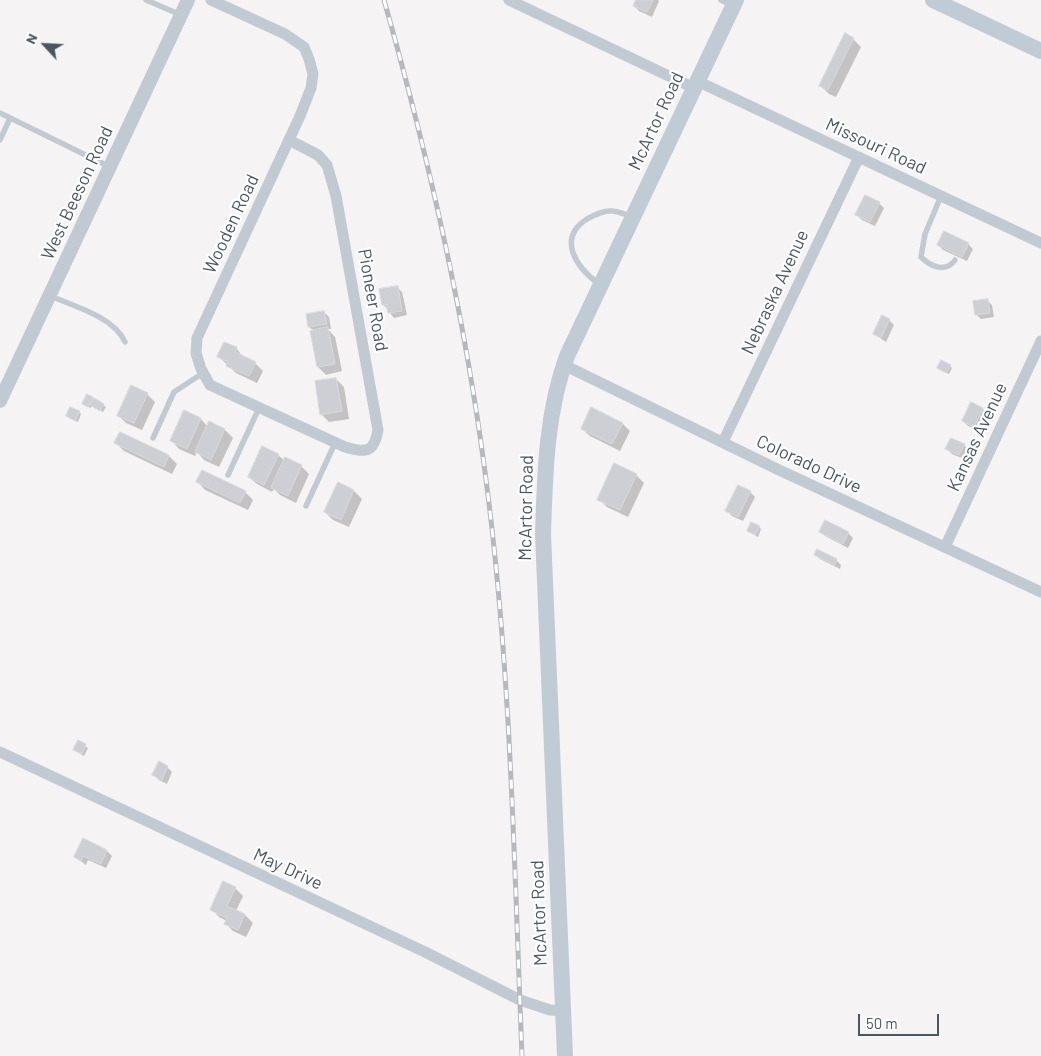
<!DOCTYPE html>
<html>
<head>
<meta charset="utf-8">
<style>
	body { margin:0 }
	#map { position:relative; width:1041px; height:1056px; overflow:hidden; background:#f5f3f3; font-family:Barlow,sans-serif }
	canvas { display:block }
	.north { position:absolute; left:20px; top:20px; width:50px; height:50px; -webkit-text-stroke:4px #fff; paint-order:stroke; rotate:295deg; font-size:14px; font-weight:700; line-height:20px; text-align:center; color:#4a5661 }
	.north::after { content:''; display:block; margin:auto; width:18px; height:22px; background:#4a5661; clip-path:polygon(50% 0,100% 100%,50% 72%,0 100%) }
	.scale { position:absolute; left:858px; top:1014px; width:81px; height:22px; box-sizing:border-box; border:2px solid #4a5661; border-top:0; padding-left:6px; font-size:15px; line-height:18px; white-space:nowrap; color:#4a5661; -webkit-text-stroke:4px #fff; paint-order:stroke }
</style>
</head>
<body>
<div id="map">
<canvas width="1041" height="1056"></canvas>
<div class="north">N</div>
<div class="scale">50 m</div>
</div>
<script>
const g = document.querySelector('canvas').getContext('2d');
g.lineJoin = 'round';
function fill(path, color) { g.fillStyle = color; g.fill(path, 'evenodd'); }
function stroke(path, color, width, dash) { g.strokeStyle = color; g.lineWidth = width; g.lineCap = dash ? 'butt' : 'round'; g.setLineDash(dash || []); g.stroke(path); }
function label(font, color, halo, rows, align = 'center') {
  g.font = font + ' Barlow,sans-serif'; g.lineWidth = 4.5; g.setLineDash([]); g.textBaseline = 'middle'; g.strokeStyle = halo; g.fillStyle = color; for (const [text, x, y, turn = 0] of rows) {
    g.save(); g.translate(x, y); g.rotate((+turn || 0) * Math.PI / 180); g.textAlign = isNaN(turn) ? turn : align; if (halo) g.strokeText(text, 0, 0); g.fillText(text, 0, 0); g.restore();
  }
}
const shadow = new Path2D(`
	M637,0H658L659,1L652,17L639,11L634,6Z
	M853,39L861,47L836,97L829,94L821,86Z
	M879,203L884,208L875,226L862,220L857,215Z
	M968,244L973,249L967,261L943,250L938,245Z
	M397,287L402,292L407,315L394,318L383,304Z
	M987,300L992,305L994,317L981,319L976,314Z
	M324,312L329,317L331,329H328L335,337L342,371L326,375L318,367L314,331L309,327Z
	M889,320L894,325L886,342L874,334Z
	M236,348L243,357L255,363L263,371L257,383L236,373L219,357Z
	M950,366L952,368L949,374L938,368Z
	M336,379L344,387L349,419L329,422L321,414Z
	M147,394L155,402L142,430L126,423L118,415Z
	M92,398L106,407L103,412L92,405L91,408L86,406Z
	M972,404L983,409L988,414L980,431L968,426L963,421Z
	M79,412L81,414L78,422L67,416Z
	M185,412L201,419L208,427L210,423L225,430L233,438L219,467L204,460L197,452L195,456L179,449L172,441Z
	M623,424L630,431L620,451L590,436L582,429Z
	M120,434L169,456L177,464L172,474L124,451L116,443Z
	M964,445L969,450L964,459L952,454L947,449Z
	M278,455L285,461L301,466L309,474L296,503L280,495L274,489L272,492L257,484L249,477Z
	M636,475L644,483L628,517L607,507L599,499Z
	M198,482L245,492L253,500L248,510L205,490Z
	M338,484L354,491L362,499L349,527L333,520L325,512Z
	M750,492L755,497L743,521L732,516L727,511Z
	M759,527L761,529L758,537L748,531Z
	M820,532L848,533L853,538L848,548L825,536Z
	M815,554L836,560L841,565L840,569L820,559Z
	M85,746L88,748L84,756L74,750Z
	M167,767L172,772L167,784L159,780L154,775Z
	M83,840L107,851L112,856L106,868L88,860L86,865L75,857Z
	M235,888L243,896L236,911L245,915L253,923L246,937L233,931L226,924L227,921L219,917L212,909Z`);
const building = new Path2D(`
	M636,0H653L647,12L633,6Z
	M845,33L854,38L828,90L819,86Z
	M865,195L880,202L870,222L855,215Z
	M944,231L969,243L962,257L937,245Z
	M398,286L402,311L388,313L386,304L382,305L379,289Z
	M988,299L990,313L975,315L973,301Z
	M324,311L327,324L308,327L306,314Z
	M882,315L890,319L881,338L873,334Z
	M328,327L335,364L317,367L310,331Z
	M224,342L237,347L235,352L256,362L249,376L226,366L228,362L217,357Z
	M941,360L951,365L946,373L937,368Z
	M336,378L342,411L320,415L315,381Z
	M131,385L148,393L134,423L117,416Z
	M87,394L93,397L88,407L82,404Z
	M94,398L104,404L100,411L90,405Z
	M971,402L983,408L974,427L962,421Z
	M70,407L80,411L75,421L66,416Z
	M591,407L623,423L612,444L581,429Z
	M184,410L201,418L187,449L170,441Z
	M209,421L225,429L211,460L195,452Z
	M120,432L169,455L164,467L114,443Z
	M951,438L965,444L959,455L945,449Z
	M262,446L279,454L264,485L248,477Z
	M285,457L302,465L288,496L271,488Z
	M614,463L637,474L620,510L597,500Z
	M202,470L246,491L240,503L196,482Z
	M338,482L354,490L341,520L324,512Z
	M738,485L751,491L738,517L725,511Z
	M825,520L849,532L843,544L819,532Z
	M751,522L760,526L755,535L747,531Z
	M817,549L837,559L835,565L814,555Z
	M78,740L86,744L82,754L73,750Z
	M159,761L168,766L162,780L152,775Z
	M83,838L107,850L101,864L83,856L81,861L74,857Z
	M223,881L236,887L227,906L245,914L238,930L224,924L227,918L210,910Z`);
const service = new Path2D(`
	M146,0L181,15
	M721,0L731,5
	M0,113L110,167
	M0,140L10,118
	M941,196L925,234L921,257C931,267 946,273 955,260
	M599,284C577,268 556,239 587,219C594,215 603,210 612,211C618,211 625,215 631,216
	M50,296C74,306 114,317 125,342
	M153,438L174,392L203,373
	M228,475L259,408
	M306,506L335,443`);
const minor = new Path2D(`
	M211,0L285,34L304,47L309,59L313,74L311,88L300,116L197,338L196,353L201,369L210,385L345,447C366,453 374,453 378,430L336,196L327,165L318,155L289,140
	M509,0L694,88
	M697,81L1041,243
	M564,365L777,469L1041,592
	M723,442L859,157
	M945,547L1041,341
	M0,752L425,952L520,1000L550,1010L563,1011`);
const tertiary = new Path2D(`
	M0,401L188,0`);
const secondary = new Path2D(`
	M933,0L1041,51
	M565,1056L543,534C545,474 546,413 567,356L736,0`);
const rail = new Path2D(`
	M384,0C428,155 464,312 485,472C511,665 514,861 522,1056`);
const streetNames = [
	["McArtor Road",656,121,-65],
	["Missouri Road",876,146,25],
	["West Beeson Road",77,193,-65],
	["Wooden Road",231,224,-65],
	["Nebraska Avenue",775,292,-65],
	["Pioneer Road",373,300,80],
	["Kansas Avenue",977,437,-65],
	["Colorado Drive",809,464,25],
	["McArtor Road",526,508,-89],
	["May Drive",288,869,25],
	["McArtor Road",539,913,-92]
];
fill(shadow, '#0003');
fill(building, '#cdcfd5');
stroke(building, '#d7d9de', 1);
stroke(service, '#c1cad2', 5.5);
stroke(minor, '#c1cad2', 11);
stroke(tertiary, '#c1cad2', 14);
stroke(secondary, '#c1cbd6', 16);
stroke(rail, '#b5b8bd', 5);
stroke(rail, '#fff', 3, [9]);
label('18px', '#4a5661', '#fff', streetNames);
</script>
</body>
</html>
